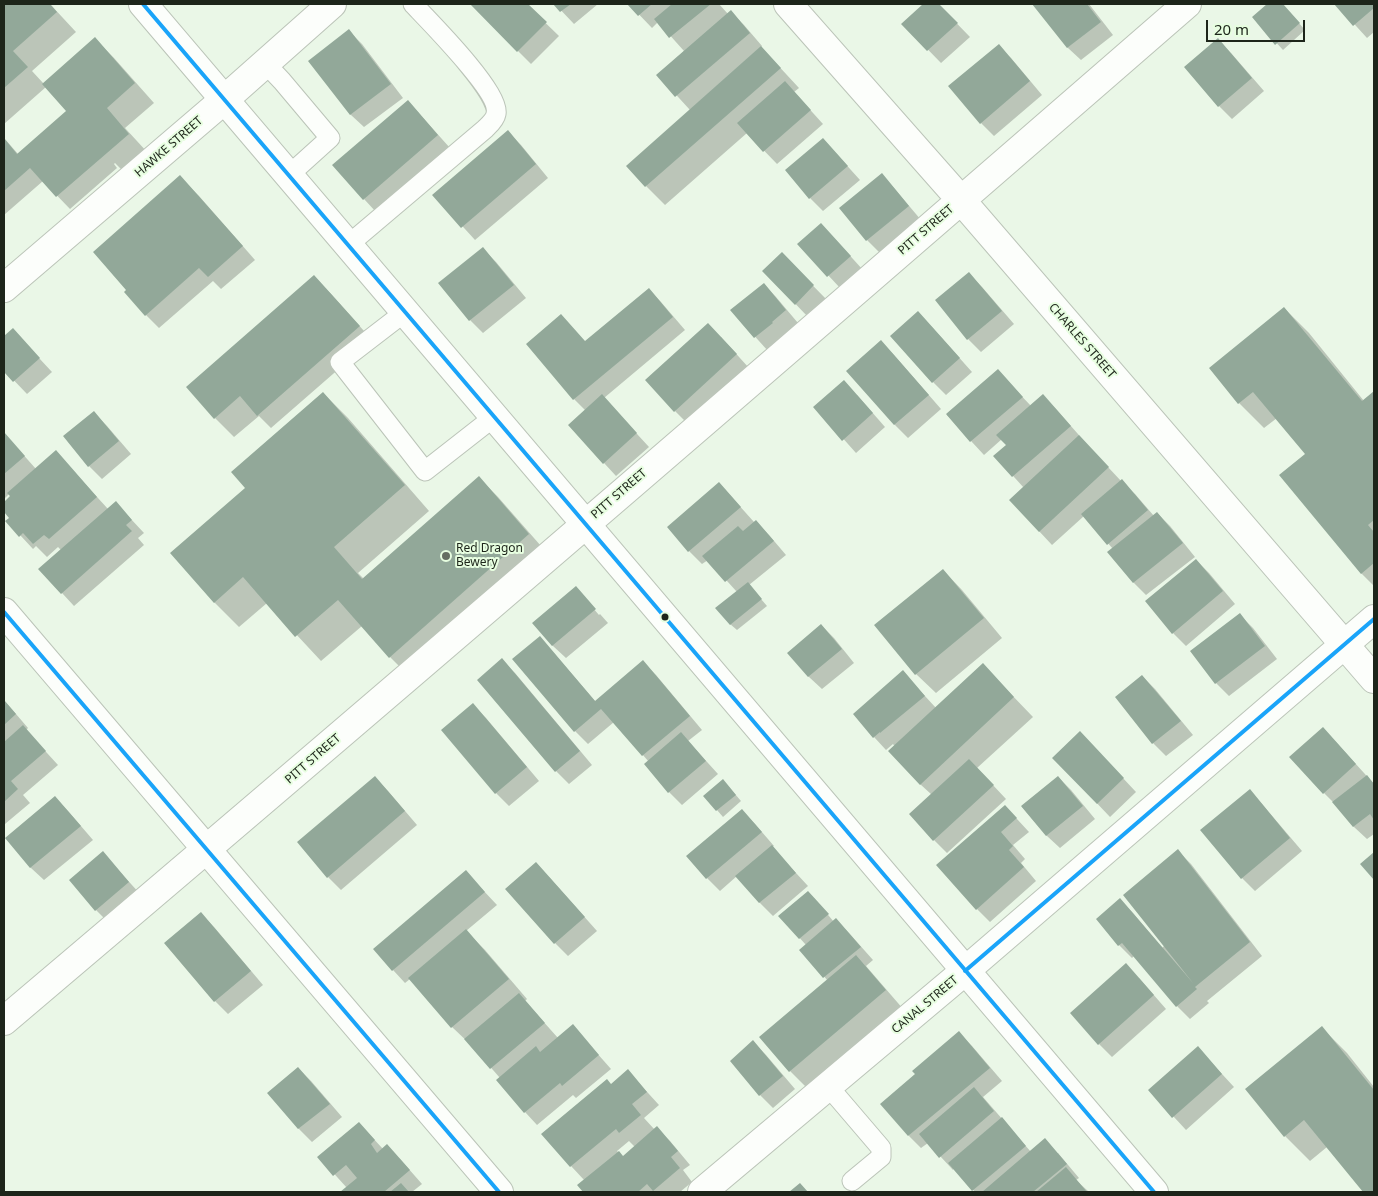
<!DOCTYPE html>
<html>
<head>
<meta charset="utf-8">
<style>
	body { margin:0 }
	#map { position:relative; width:1378px; height:1196px; overflow:hidden; background:#eaf7e7; font-family:"Noto Sans",sans-serif }
	canvas { display:block }
	.frame { position:absolute; inset:0; border:5px solid #1d251a; pointer-events:none }
	.scale { position:absolute; left:1206px; top:20px; width:99px; height:22px; box-sizing:border-box; border:2px solid #1d251a; border-top:0; padding-left:6px; font-size:15px; line-height:18px; white-space:nowrap; color:#1d251a; -webkit-text-stroke:4px #e7fee0; paint-order:stroke }
</style>
</head>
<body>
<div id="map">
<canvas width="1378" height="1196"></canvas>
<div class="frame"></div>
<div class="scale">20 m</div>
</div>
<script>
const g = document.querySelector('canvas').getContext('2d');
g.lineJoin = 'round';
function fill(path, color) { g.fillStyle = color; g.fill(path, 'evenodd'); }
function stroke(path, color, width, dash) { g.strokeStyle = color; g.lineWidth = width; g.lineCap = dash ? 'butt' : 'round'; g.setLineDash(dash || []); g.stroke(path); }
function label(font, color, halo, rows, align = 'center') {
  g.font = font + ' "Noto Sans",sans-serif'; g.lineWidth = 4; g.setLineDash([]); g.textBaseline = 'middle'; g.strokeStyle = halo; g.fillStyle = color; for (const [text, x, y, turn = 0] of rows) {
    g.save(); g.translate(x, y); g.rotate((+turn || 0) * Math.PI / 180); g.textAlign = isNaN(turn) ? turn : align; if (halo) g.strokeText(text, 0, 0); g.fillText(text, 0, 0); g.restore();
  }
}
const shadow = new Path2D(`
	M4,4H50L76,32L32,71L44,84L95,39L114,58L154,103L125,128L148,153L125,173L115,163L114,164L117,168L70,209L43,181L4,215V138L18,154L73,117L46,87L4,124Z
	M471,4H526L559,36L531,64Z
	M555,4H598L574,24Z
	M629,4H719L728,14L731,12L744,25L762,46L761,47L799,88L794,92L823,124L777,164L747,133L665,205L646,186L690,110L658,75L684,51L658,22L652,28Z
	M924,4H938L970,37L941,63L903,24Z
	M1033,4H1089L1113,35L1081,60L1068,48Z
	M1269,4H1282L1305,30L1283,50L1253,17Z
	M1336,4H1374V32L1367,38Z
	M349,31L362,44L403,98L364,127L351,115L309,61Z
	M1218,40L1231,53L1264,91L1232,119L1219,106Z
	M998,46L1011,58L1042,95L994,136L981,123Z
	M408,101L450,148L376,212L364,199Z
	M508,132L521,145L548,178L475,240L434,195Z
	M823,139L860,180L823,211L810,198Z
	M882,175L894,188L921,220L880,253L867,240L841,209Z
	M180,177L199,196L255,260L221,289L213,281L159,328L146,315L128,290Z
	M834,238L863,270L841,289L799,244Z
	M483,249L496,262L526,298L483,333L470,320L440,284Z
	M782,254L826,299L808,317L764,271Z
	M969,274L982,287L1014,324L981,352L968,339L936,300Z
	M314,276L333,296L372,340L271,428L259,416L234,437L215,418Z
	M764,284L776,297L798,323L784,335L785,337L768,351L732,311Z
	M649,289L661,302L685,330L604,398L649,447L616,476L604,463L586,411L574,399L585,342Z
	M1284,308L1309,333L1364,401L1374,393V586L1361,573L1306,454L1277,418L1264,428L1239,403Z
	M931,326L972,372L946,395L933,382Z
	M13,330L52,372L27,394L4,370V338Z
	M721,337L749,368L688,424L675,411Z
	M881,342L894,355L941,409L908,438L895,425L848,371Z
	M998,371L1031,406L1043,396L1056,409L1092,450L1122,482L1135,494L1154,516L1157,513L1170,526L1195,557L1146,595L1134,583L1113,549L1084,516L1052,545L1010,500L1024,488L995,456L1008,446L1002,439L984,455L947,415Z
	M323,393L348,418L429,511L358,573L364,579L479,478L498,497L548,554L409,676L390,657L362,626L321,661L267,603L239,627L214,602Z
	M857,395L885,427L856,453L815,407Z
	M94,413L107,426L131,454L102,479L89,466Z
	M4,433L36,469L56,452L108,509L116,503L144,533L138,538L144,545L74,606L62,593L61,550L58,547L47,557L36,546L33,549L7,521L10,518L4,510V504L12,496L10,493L4,499Z
	M719,483L754,522H756L769,535L786,555L749,585L767,606L737,630L730,624L737,592L708,560L702,564L689,551L668,527Z
	M1196,560L1209,573L1235,604L1186,646L1173,633Z
	M943,570L962,590L1002,638L936,693L916,674L876,625Z
	M586,600L599,615L600,614L608,623L566,658L553,646L534,623Z
	M1240,615L1253,628L1277,659L1229,696L1216,683L1192,651Z
	M821,625L834,638L854,663L822,689L809,677L789,653Z
	M540,638L552,651L596,702L643,662L656,675L702,730L688,741L718,774L682,805L669,792L649,762L614,722L588,744L575,731Z
	M502,660L515,673L592,765L569,784L556,771L479,680Z
	M983,665L1033,717L977,768L1006,799L947,853L934,840L932,795L920,784L893,744L886,750L874,737L902,671L936,708Z
	M1142,676L1155,689L1193,735L1166,756L1153,743Z
	M4,700L28,728L26,730L58,765L23,795L30,803L5,824L4,823Z
	M473,705L486,718L539,781L509,806L496,793Z
	M1335,741L1374,784V834L1367,839L1354,827L1337,806L1324,793Z
	M1093,746L1136,792L1110,817L1054,758Z
	M1058,777L1071,790L1095,819L1060,848L1047,836L1022,807Z
	M375,778L388,791L417,825L341,890L328,877Z
	M729,787L741,801L723,817L705,796Z
	M1250,791L1262,804L1302,851L1255,891L1242,878Z
	M55,798L68,811L93,840L44,880L31,868L7,839Z
	M1005,806L1029,832L1013,845L1025,859L1021,863L1036,881L990,922L977,909Z
	M742,811L755,824L774,846L772,847L808,886L773,916L760,903L737,876L720,891L707,878Z
	M1178,851L1191,864L1262,956L1207,1001L1209,1003L1190,1019L1177,1006L1134,956L1132,958L1119,945L1098,919L1120,900L1133,913L1162,948L1164,946Z
	M103,853L141,895L109,923L96,910Z
	M466,872L497,905L466,931L485,950L527,999L525,1001L558,1038L573,1026L611,1069L576,1098L573,1095L537,1125L525,1112L500,1078L472,1046L452,1027L410,979L405,983L393,970Z
	M549,877L597,931L568,956L555,943Z
	M814,898L834,922L836,920L849,933L873,960L866,966L904,1010L809,1090L790,1071L828,981L801,950L806,945L780,916Z
	M201,914L214,927L263,985L228,1014L215,1001L166,943Z
	M1139,978L1166,1009L1112,1057L1099,1044Z
	M1322,1028L1347,1053L1374,1087V1192H1364L1327,1147L1310,1161L1285,1136Z
	M959,1033L972,1046L1002,1081L983,1097L1031,1152L1058,1153L1079,1178L1076,1180L1089,1192H975L954,1168L953,1170L928,1143L921,1148L909,1136L917,1074Z
	M753,1042L766,1055L795,1089L773,1108L760,1095Z
	M1198,1048L1234,1087L1186,1130L1149,1090Z
	M298,1068L311,1081L342,1117L312,1142L299,1129L269,1093Z
	M628,1071L659,1105L644,1118L655,1130L657,1128L670,1141L690,1165L683,1170L692,1182L680,1192H585L579,1185L585,1181L571,1166L543,1134L611,1085ZM629,1141L635,1147L623,1157L617,1151Z
	M359,1123L383,1149L400,1159L422,1184L412,1192H342L347,1188L319,1157Z`);
const building = new Path2D(`
	M4,4H50L57,12L13,51L28,67L4,88Z
	M470,4H528L547,22L517,52Z
	M553,4H571L560,12Z
	M627,4H652L638,16Z
	M672,4H711L669,38L654,19Z
	M923,4H939L958,23L927,51L901,24Z
	M1032,4H1087L1101,22L1067,48Z
	M1267,4H1283L1300,23L1275,45L1252,17Z
	M1334,4H1374V8L1353,26Z
	M731,10L750,33L675,97L656,75Z
	M349,29L391,84L350,115L308,61Z
	M95,37L135,83L107,108L129,134L56,197L30,168L4,191V138L17,154L66,111L42,84Z
	M1218,38L1252,78L1218,107L1184,67Z
	M999,44L1030,81L980,124L948,86Z
	M761,46L781,68L645,187L626,166Z
	M785,81L811,110L763,152L737,123Z
	M408,100L438,135L363,200L332,165Z
	M508,130L536,164L461,228L432,195Z
	M823,138L848,166L809,199L785,170Z
	M882,173L909,206L866,241L839,208Z
	M180,175L243,246L208,277L199,268L145,316L124,292L126,290L93,252Z
	M821,223L851,256L827,277L797,244Z
	M483,247L514,285L469,321L438,283Z
	M782,252L814,285L795,305L762,271Z
	M969,272L1002,311L967,340L935,300Z
	M314,275L360,326L257,416L240,396L214,419L186,387Z
	M764,283L786,310L772,322L773,323L754,338L730,310Z
	M649,288L673,317L573,400L526,344L561,314L585,341Z
	M1284,307L1362,401L1374,391V520L1368,525L1374,532V563L1361,574L1279,475L1305,454L1253,392L1238,404L1209,368Z
	M918,311L960,358L932,383L890,336Z
	M708,323L737,354L674,412L645,380Z
	M13,328L40,358L13,382L4,372V336Z
	M881,340L929,395L894,425L846,371Z
	M998,369L1023,397L970,442L946,414Z
	M844,380L873,413L842,441L813,407Z
	M323,392L405,485L334,547L362,579L479,476L529,534L389,658L338,600L295,637L243,577L214,603L170,553L245,488L231,472Z
	M602,394L637,433L603,464L568,425Z
	M1043,394L1071,426L1012,477L993,456L1006,445L996,435Z
	M94,411L119,441L88,467L63,436Z
	M4,432L25,456L4,474Z
	M1079,435L1109,467L1039,532L1009,500Z
	M56,450L97,497L49,539L44,535L33,544L23,533L19,537L5,521L9,518L4,512V502L10,496L7,493Z
	M1122,479L1148,510L1107,545L1081,514Z
	M719,482L741,507L688,552L667,527Z
	M116,501L132,520L126,525L132,531L61,594L38,569Z
	M1157,512L1183,543L1133,583L1107,552Z
	M756,520L774,541L725,582L702,556L738,526L743,531Z
	M1196,559L1223,591L1172,634L1145,601Z
	M943,569L984,618L915,675L874,625Z
	M748,582L762,599L730,625L715,608Z
	M576,586L596,609L552,646L532,623Z
	M1240,613L1265,646L1215,684L1190,651Z
	M821,624L842,649L808,677L787,653Z
	M540,636L595,701L643,660L690,716L642,756L601,709L574,732L512,659Z
	M502,658L580,751L555,772L477,680Z
	M983,663L1014,697L920,785L888,751Z
	M903,670L925,696L880,733V732L873,738L853,714Z
	M1142,675L1181,721L1152,744L1115,697Z
	M4,700L16,714L4,725Z
	M473,703L527,767L495,794L441,730Z
	M23,725L46,751L11,781L18,789L4,802V742Z
	M1323,727L1356,764L1323,794L1289,757Z
	M1080,731L1124,778L1097,804L1052,758Z
	M681,732L706,761L668,793L644,764Z
	M969,759L994,785L933,841L909,814Z
	M1367,775L1374,784V820L1370,814L1353,827L1332,802Z
	M375,776L405,811L327,878L297,842Z
	M1058,776L1083,806L1046,836L1021,806Z
	M723,779L736,795L716,811L703,796Z
	M1250,789L1290,838L1241,879L1200,830Z
	M55,796L81,826L30,868L5,838Z
	M1005,805L1017,818L1001,832L1013,846L1009,850L1024,867L976,910L936,865Z
	M742,809L762,832L706,879L686,856Z
	M772,845L796,873L759,903L735,876Z
	M1178,849L1250,942L1195,987L1197,989L1176,1007L1122,943L1118,946L1096,919L1120,898L1193,983L1123,895Z
	M103,851L129,882L95,911L69,880Z
	M1374,852V880L1360,864Z
	M536,862L585,917L554,944L505,889Z
	M466,870L485,892L392,971L373,949Z
	M808,891L829,914L799,939L778,916Z
	M201,912L251,971L214,1002L164,943Z
	M836,918L861,947L823,978L799,950Z
	M466,929L509,979L451,1028L408,978Z
	M856,955L886,990L789,1072L759,1037Z
	M1126,963L1154,995L1098,1045L1070,1013Z
	M519,993L545,1023L490,1069L464,1039Z
	M573,1024L599,1055L562,1086L560,1083L524,1113L496,1080L536,1046L540,1052Z
	M1322,1026L1374,1090V1192H1363L1304,1120L1284,1137L1245,1089Z
	M959,1031L990,1068L908,1136L880,1104L915,1074L912,1071Z
	M753,1040L783,1076L759,1096L730,1061Z
	M1198,1046L1222,1074L1172,1118L1148,1090Z
	M298,1067L330,1104L298,1129L267,1093Z
	M628,1069L647,1092L632,1104L641,1115L619,1133L616,1129L570,1167L541,1134L607,1079L611,1084Z
	M974,1087L994,1111L939,1158L919,1134Z
	M1002,1117L1026,1146L972,1191L948,1163Z
	M359,1122L375,1140L371,1144L377,1153L387,1144L410,1170L384,1192H340L357,1178L346,1165L333,1176L317,1157Z
	M657,1126L678,1151L671,1157L680,1168L653,1191L647,1184L638,1192H583L577,1185L619,1151L623,1156Z
	M1045,1138L1067,1164L1033,1192H982Z
	M1066,1167L1087,1192H1036Z
	M401,1183L409,1192H390Z
	M800,1183L808,1192H789Z`);
const lane = new Path2D(`
	M265,63L282,81L330,138L289,175
	M348,245L485,129C489,125 495,120 496,114C501,93 429,21 413,4
	M405,312L340,362L425,471L494,417
	M828,1086L881,1148V1157L852,1181`);
const street = new Path2D(`
	M788,4L961,200L1374,679
	M4,288L225,99L332,4
	M4,1021C401,685 795,345 1187,4
	M702,1192L965,971L1374,619`);
const primary = new Path2D(`
	M143,4L1154,1192
	M4,612L499,1192`);
const bus1 = new Path2D(`
	M143,4L1154,1192
	M4,612L499,1192
	M965,971L1374,619`);
const markers = [
	[446,556,5,"#656e62"],
	[665,617,4.5,"#1d251a"]
];
const streetNames = [
	["HAWKE STREET",169,147,-41],
	["PITT STREET",926,230,-41],
	["CHARLES STREET",1082,341,49],
	["PITT STREET",619,494,-41],
	["PITT STREET",313,759,-41],
	["CANAL STREET",925,1005,-40]
];
const poiNames = [
	["Red Dragon",456,549],
	["Bewery",456,563]
];
fill(shadow, '#0003');
fill(building, '#92a899');
stroke(lane, '#bbc4b8', 21);
stroke(street, '#bbc4b8', 30);
stroke(primary, '#bbc4b8', 30);
stroke(lane, '#fcfefb', 19);
stroke(street, '#fcfefb', 28);
stroke(primary, '#fcfefb', 28);
stroke(bus1, '#1aa4f9', 4);
for (const [x, y, r, color] of markers) { const dot = new Path2D(); dot.arc(x, y, r, 0, 2 * Math.PI); g.fillStyle = color; g.fill(dot); stroke(dot, '#e7fee0', 2); }
label('12px', '#1d251a', '#e7fee0', streetNames);
label('12px', '#1d251a', '#e7fee0', poiNames, 'left');
</script>
</body>
</html>
